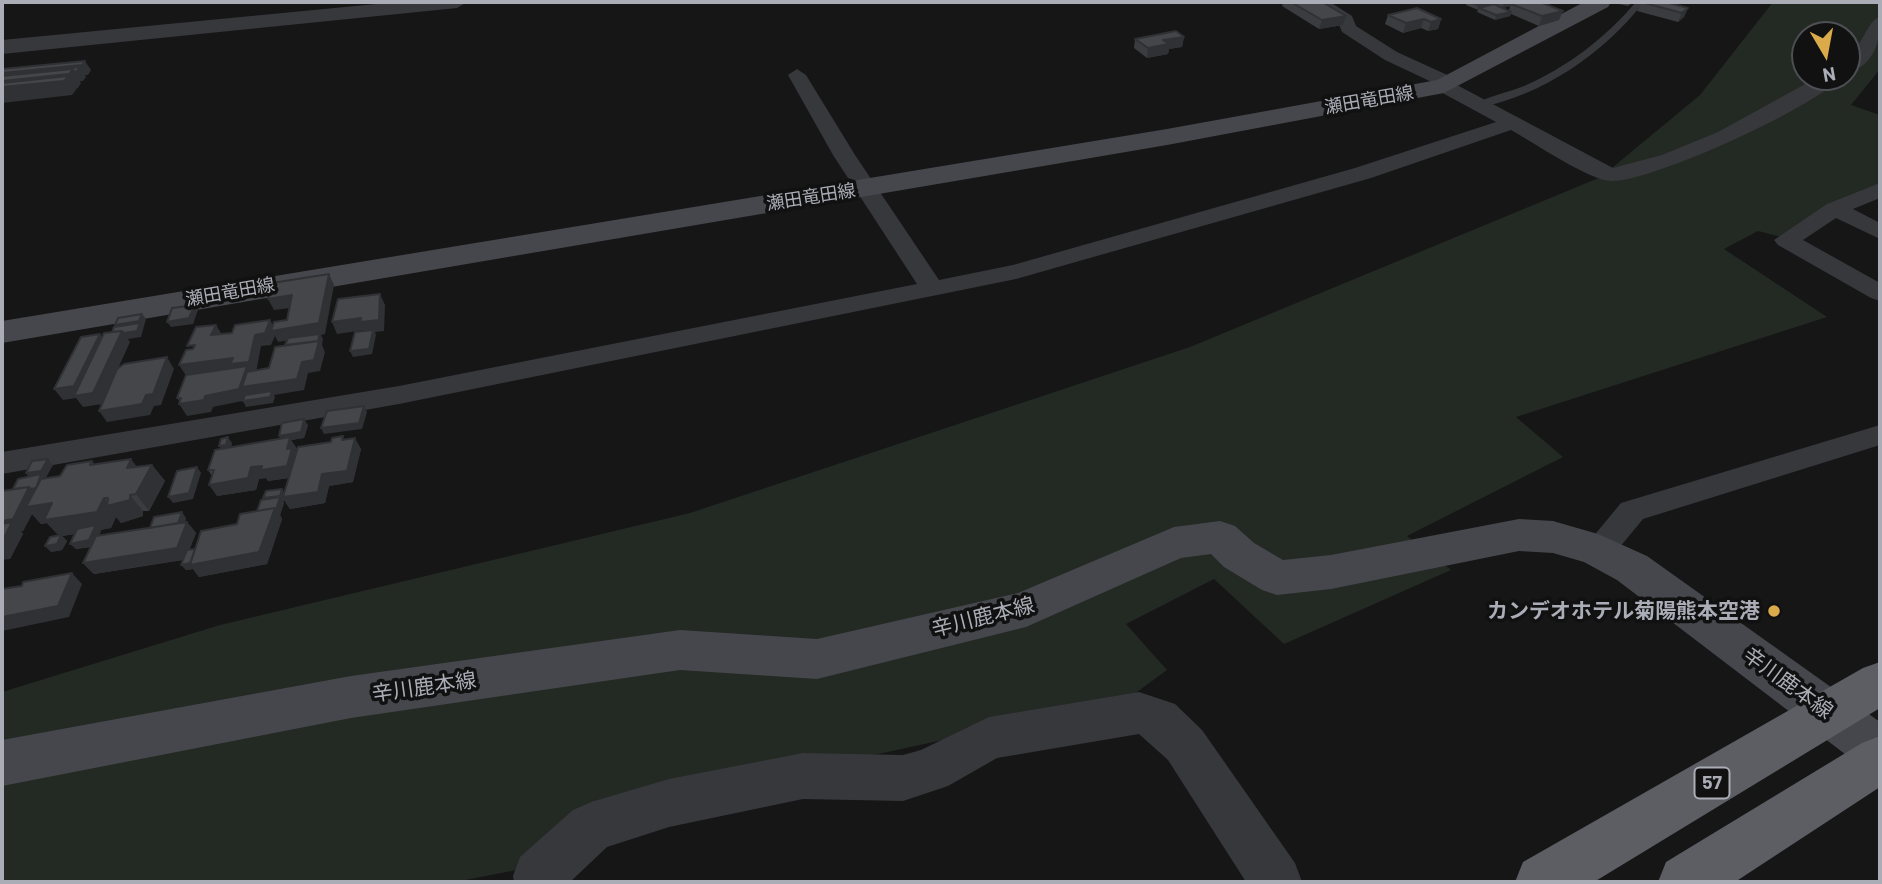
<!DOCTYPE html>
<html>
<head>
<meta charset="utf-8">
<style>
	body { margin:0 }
	#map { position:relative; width:1882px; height:884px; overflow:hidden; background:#161617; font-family:Barlow,sans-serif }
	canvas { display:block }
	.frame { position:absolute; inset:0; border:4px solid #aaadb6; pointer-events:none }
	.north { position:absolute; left:1791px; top:21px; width:70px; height:70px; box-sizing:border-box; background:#111112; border:2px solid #4e4f54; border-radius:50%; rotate:170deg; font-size:19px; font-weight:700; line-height:28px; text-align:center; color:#aaadb6 }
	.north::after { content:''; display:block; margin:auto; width:24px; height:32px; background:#daaa4b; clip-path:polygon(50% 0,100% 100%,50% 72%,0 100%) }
</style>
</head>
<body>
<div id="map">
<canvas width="1882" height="884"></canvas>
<div class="frame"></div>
<div class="north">N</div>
</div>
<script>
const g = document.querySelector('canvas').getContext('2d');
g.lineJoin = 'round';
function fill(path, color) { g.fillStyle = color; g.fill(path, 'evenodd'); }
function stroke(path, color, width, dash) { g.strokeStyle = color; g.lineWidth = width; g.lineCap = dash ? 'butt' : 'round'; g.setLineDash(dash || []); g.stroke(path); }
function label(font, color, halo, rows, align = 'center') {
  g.font = font + ' Barlow,"Noto Sans JP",sans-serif'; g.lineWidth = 7; g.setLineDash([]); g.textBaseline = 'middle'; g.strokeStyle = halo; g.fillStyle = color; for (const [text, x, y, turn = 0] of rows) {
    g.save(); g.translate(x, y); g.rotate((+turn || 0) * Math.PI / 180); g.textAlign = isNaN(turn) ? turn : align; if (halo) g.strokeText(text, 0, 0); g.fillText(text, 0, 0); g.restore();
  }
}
const green = new Path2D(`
	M1773,2H1880V69L1851,105L1880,115V185L1830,206L1781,237L1758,231L1724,249L1827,317L1516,417L1563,457L1407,536L1451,570L1284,644L1214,579L1126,624L1167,670L1126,700L883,753L581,810L537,866L455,882H2V692L220,625L690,513L1190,347L1601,177L1700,95ZM1805,35H1847V77H1805Z`);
const service = new Path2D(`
	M1636,2H1644C1603,54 1543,95 1478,108L1473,105C1486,97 1509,92 1524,86C1569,66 1604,39 1636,2Z`);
const minor = new Path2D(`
	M1311,2H1330L1352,16L1356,26L1397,52L1456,79L1457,85L1613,168L1662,155L1718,132L1818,77H1840C1819,106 1649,183 1611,181C1590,181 1533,142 1511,130L1371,178L1016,279L399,404L2,474V452L399,386L917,284L833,155L788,75L797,69L806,75L855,155L939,280L1013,265L1355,168L1496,122L1437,90L1436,84L1385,60L1342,32L1338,22Z
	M1880,17C1881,41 1874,66 1847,73V58C1863,46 1867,20 1880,17Z
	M1880,183V198L1853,209L1880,223V239L1836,218L1803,240L1880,283V301L1871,298L1778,245L1774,240L1827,204Z
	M1880,425V445L1643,519L1610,559L1598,563L1586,559L1582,550L1621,503Z`);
const tertiary = new Path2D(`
	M397,2H467L457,8L2,54V40Z
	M1139,692L1175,704L1202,730L1295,863L1302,882H1246L1168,760L1139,734L997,758L948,786L903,801L803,799L669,827L607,847L570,882H514L513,876L520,857L573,810L591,802L669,779L803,753L903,755L921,750L989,717Z`);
const secondary = new Path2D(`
	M1584,2H1611L1608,7L1444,93L1167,145L2,343V321L1167,129L1437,80Z
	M1519,519L1553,521L1598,534L1647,556L1880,722V774L1862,767L1617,580L1584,562L1553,553L1519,551L1331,589L1277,595L1262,590L1224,567L1211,554L1181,558L1026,627L817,679L680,670L351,718L2,786V740L351,676L680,630L817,639L1018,593L1174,527L1220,521L1235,526L1254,543L1283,560L1331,555Z`);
const trunk = new Path2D(`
	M1880,662V708L1594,882H1515L1523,862L1863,668Z
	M1880,736V787L1735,882H1658L1666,862L1862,743Z`);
const wall = new Path2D(`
	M1283,2H1322L1346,16L1343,25L1319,29L1282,6Z
	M1467,2H1540L1559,20L1539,26L1511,14L1510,16L1495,20L1477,12L1478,10L1466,5ZM1510,6L1509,11L1503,8Z
	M1610,2H1633L1628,6Z
	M1642,2L1688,8L1684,17L1678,22L1637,11Z
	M1388,15L1441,19L1438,29L1428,31L1421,28L1403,33L1385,24Z
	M1184,37L1182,47L1169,49L1168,54L1147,58L1134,48L1135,39Z
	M308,425L304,438L291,440L297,449L296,454L331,442L345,439L361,449L353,482L329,486L325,503L290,509L284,500L283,502L284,503L280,515L282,519L267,564L199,577L193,569L186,570L183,560L94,574L83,563L91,547L76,549L75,534L62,536L67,541L62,550L51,552L59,536L47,523L41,524L32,514L23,531H21L23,534L10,559L13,489L29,477L26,473L48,459L53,465L46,477H44L45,478L60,476L92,461L95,465L137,467L152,465L165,481L149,511H143V516L121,523L116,517L111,528L100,530L101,531L99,535L150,528L186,518L185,522H187L196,533L189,550L195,549L257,511L264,500L282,489L284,492L289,478L268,481L266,478L259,479L256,490L217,496L212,476L208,470L220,449L232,443L231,447L281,439Z`);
const shadedWall = new Path2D(`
	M1492,2L1490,7L1479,8L1477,10L1478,5Z
	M1511,2H1520L1511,4V6L1502,8L1504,4Z
	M1688,8L1684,17L1678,22L1682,13Z
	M1563,11L1559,20L1539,26L1542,16Z
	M1511,12L1510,16L1495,20L1496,15Z
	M1346,16L1343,25L1319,29L1322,20Z
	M1424,19L1421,28L1403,33L1406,23Z
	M1441,19L1438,29L1428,31L1431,22Z
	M1184,37L1182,47L1169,49L1168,54L1147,58L1148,48L1163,40Z
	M85,61L91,70L88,75H85L86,77L83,81H80L81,83L78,88L76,89V90L72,95L2,103V73Z
	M329,274L334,285L325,334L321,335L323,339L322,345L325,352L320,371L308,373L304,390L274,395L275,397L273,403L246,407L243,401L247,400L213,407L211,412L187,416L179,404H181L177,398L187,377L179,365L255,335L270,320L276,330L319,323ZM320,335L302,362L256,373L261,346L271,345L275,336L278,342Z
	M380,294L385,305L384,331L375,332L376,335L372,354L353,357L350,351L366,333L364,330L337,334L332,322Z
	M292,295L298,307L274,310L268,299Z
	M195,305L198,310L193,324L171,327L167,322Z
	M142,314L146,319L141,337L128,339L130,342L102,404L83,407L76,398L63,400L54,389L74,386L100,334L108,345L84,394L93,393L118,340L115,341L111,335L121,333L122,331L124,333L137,331L138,328L119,331L115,325L139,321Z
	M216,325L223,336L211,335Z
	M167,357L174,369L161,405L154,406L150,415L107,422L99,411L146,395Z
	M364,406L367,412L362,429L324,434L321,428Z
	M304,419L308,425L304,438L291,440L297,449L295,453L299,459L294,477L268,481L266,478L259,479L256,490L217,496L209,485L251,467L262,466L282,442L279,436Z
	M228,437L232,443L230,451L223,452L219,446Z
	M355,438L361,449L353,482L329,486L325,503L290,509L284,500L283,502L284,503L280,515L282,519L267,564L199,577L193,569L186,570L181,565L275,508L278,502L267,504L263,498L282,489L286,495L322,474Z
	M48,459L53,465L46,477H44L46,480L104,498L110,505L130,495L143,511V516L121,523L116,517L111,528L100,530L101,531L94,546L76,549L70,544L93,531L62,536L67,541L62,550L51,552L45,546L59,536L47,523L41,524L32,514L23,531H21L23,534L10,559L2,560V521L31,479L26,473Z
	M131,459L144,476L127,468Z
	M152,465L165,481L149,511L136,494Z
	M197,467L201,473L193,499L173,503L168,497Z
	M182,512L186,518L182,530L154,535Z
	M187,522L196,533L186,559L94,574L83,563Z
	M72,573L82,584L69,617L2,631V617Z`);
const building = new Path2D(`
	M1291,2H1322L1346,16L1322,20Z
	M1470,2H1492L1478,5Z
	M1518,2H1540L1563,11L1542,16L1511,4Z
	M1641,2H1665L1688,8L1682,13Z
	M1494,4L1511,12L1496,15L1479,8Z
	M1417,8L1441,19L1431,22L1424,19L1406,23L1388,15Z
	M1176,31L1184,37L1163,40L1169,44L1148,48L1135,39Z
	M85,61L82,65L2,73V69Z
	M80,67L77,71L74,72L73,69L2,76V75Z
	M73,69L69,74L2,81V76Z
	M68,76L64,81L2,87V83Z
	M329,274L319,323L271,331L274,322L287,320L292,295L268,299L272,283Z
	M380,294L379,320L360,322L361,318L332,322L338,299Z
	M195,305L189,318L167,322L172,308Z
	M142,314L139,321L115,325L118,318Z
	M270,320L265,333L255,335L249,362L230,364L233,358L179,365L186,350L193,349L195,345L187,346L196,327L216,325L211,335L232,333L235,325Z
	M140,323L137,331L124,333L122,331L112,332L114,327Z
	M373,330L369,349L350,351L355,332Z
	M122,331L93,393L74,396L104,333Z
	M100,334L74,386L54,389L81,337Z
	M320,334L318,341L285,345L288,338Z
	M319,341L314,360L302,362L297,379L242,387L247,372L269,368L275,347Z
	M167,357L153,394L146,395L142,404L99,411L117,369L124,364Z
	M247,366L239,389L205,396L204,400L179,404L181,398H177L186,375Z
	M272,391L270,397L243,401L245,395Z
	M364,406L359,423L321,428L327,411Z
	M304,419L301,432L279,436L282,423Z
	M343,436L342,440L355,438L347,471L322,474L318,492L283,497L298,447L331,442L332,438Z
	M228,437L226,445L219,446L221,439Z
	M290,437L287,449L292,448L287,466L261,470L262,466L251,467L248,478L209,485L214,470H208L215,450Z
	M48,459L41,471L26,473L32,461Z
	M131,459L127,468L152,465L136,494L130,495V500L107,506L108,498H104L97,512L44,520L52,503L26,507L41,479L60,476L67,465L92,461L90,465Z
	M197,467L189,493L168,497L177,471Z
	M41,474L36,488L31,489L29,487L13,489L18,479Z
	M29,487L13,519L2,521V491Z
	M282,489L280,496L263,498L266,491Z
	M280,497L276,510L275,508L257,511L261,500Z
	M275,508L259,552L190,565L201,531L237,524L240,514Z
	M182,512L178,523L150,528L154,517Z
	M12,522L2,542V524Z
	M187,522L177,548L83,563L96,536Z
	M96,525L89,540L70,544L77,529Z
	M61,535L57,544L45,546L50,537Z
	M195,549L190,563L181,565L187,550Z
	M72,573L58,606L2,617V589L22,586L23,582Z`);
const markers = [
	[1774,611,7,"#daaa4b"]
];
const farStreetnames = [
	["瀬田竜田線",1369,100,-10],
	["瀬田竜田線",811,197,-9],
	["瀬田竜田線",230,292,-10]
];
const shields = [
	[1712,783,35]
];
const shieldNames = [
	["57",1712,783]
];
const poiNames = [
	["カンデオホテル菊陽熊本空港",1760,611]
];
const streetNames = [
	["辛川鹿本線",983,617,-14],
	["辛川鹿本線",1788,683,36],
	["辛川鹿本線",424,687,-8]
];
fill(green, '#232923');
fill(service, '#37383c');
fill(minor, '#37383c');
fill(tertiary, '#37383c');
fill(secondary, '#46474c');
fill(trunk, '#5c5e64');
fill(wall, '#3b3c40');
fill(shadedWall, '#303134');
fill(building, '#45464a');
stroke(building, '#303134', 2);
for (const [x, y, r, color] of markers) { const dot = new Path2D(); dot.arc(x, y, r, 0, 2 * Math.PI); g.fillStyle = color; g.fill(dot); stroke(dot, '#111112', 2.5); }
label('18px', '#aaadb6', '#111112', farStreetnames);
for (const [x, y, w] of shields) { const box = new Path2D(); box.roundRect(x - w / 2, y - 15.5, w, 31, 5); g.fillStyle = '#111112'; g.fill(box); stroke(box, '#aaadb6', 2); }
label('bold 19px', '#aaadb6', null, shieldNames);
label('bold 21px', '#aaadb6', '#111112', poiNames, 'right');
label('21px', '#aaadb6', '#111112', streetNames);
</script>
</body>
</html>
